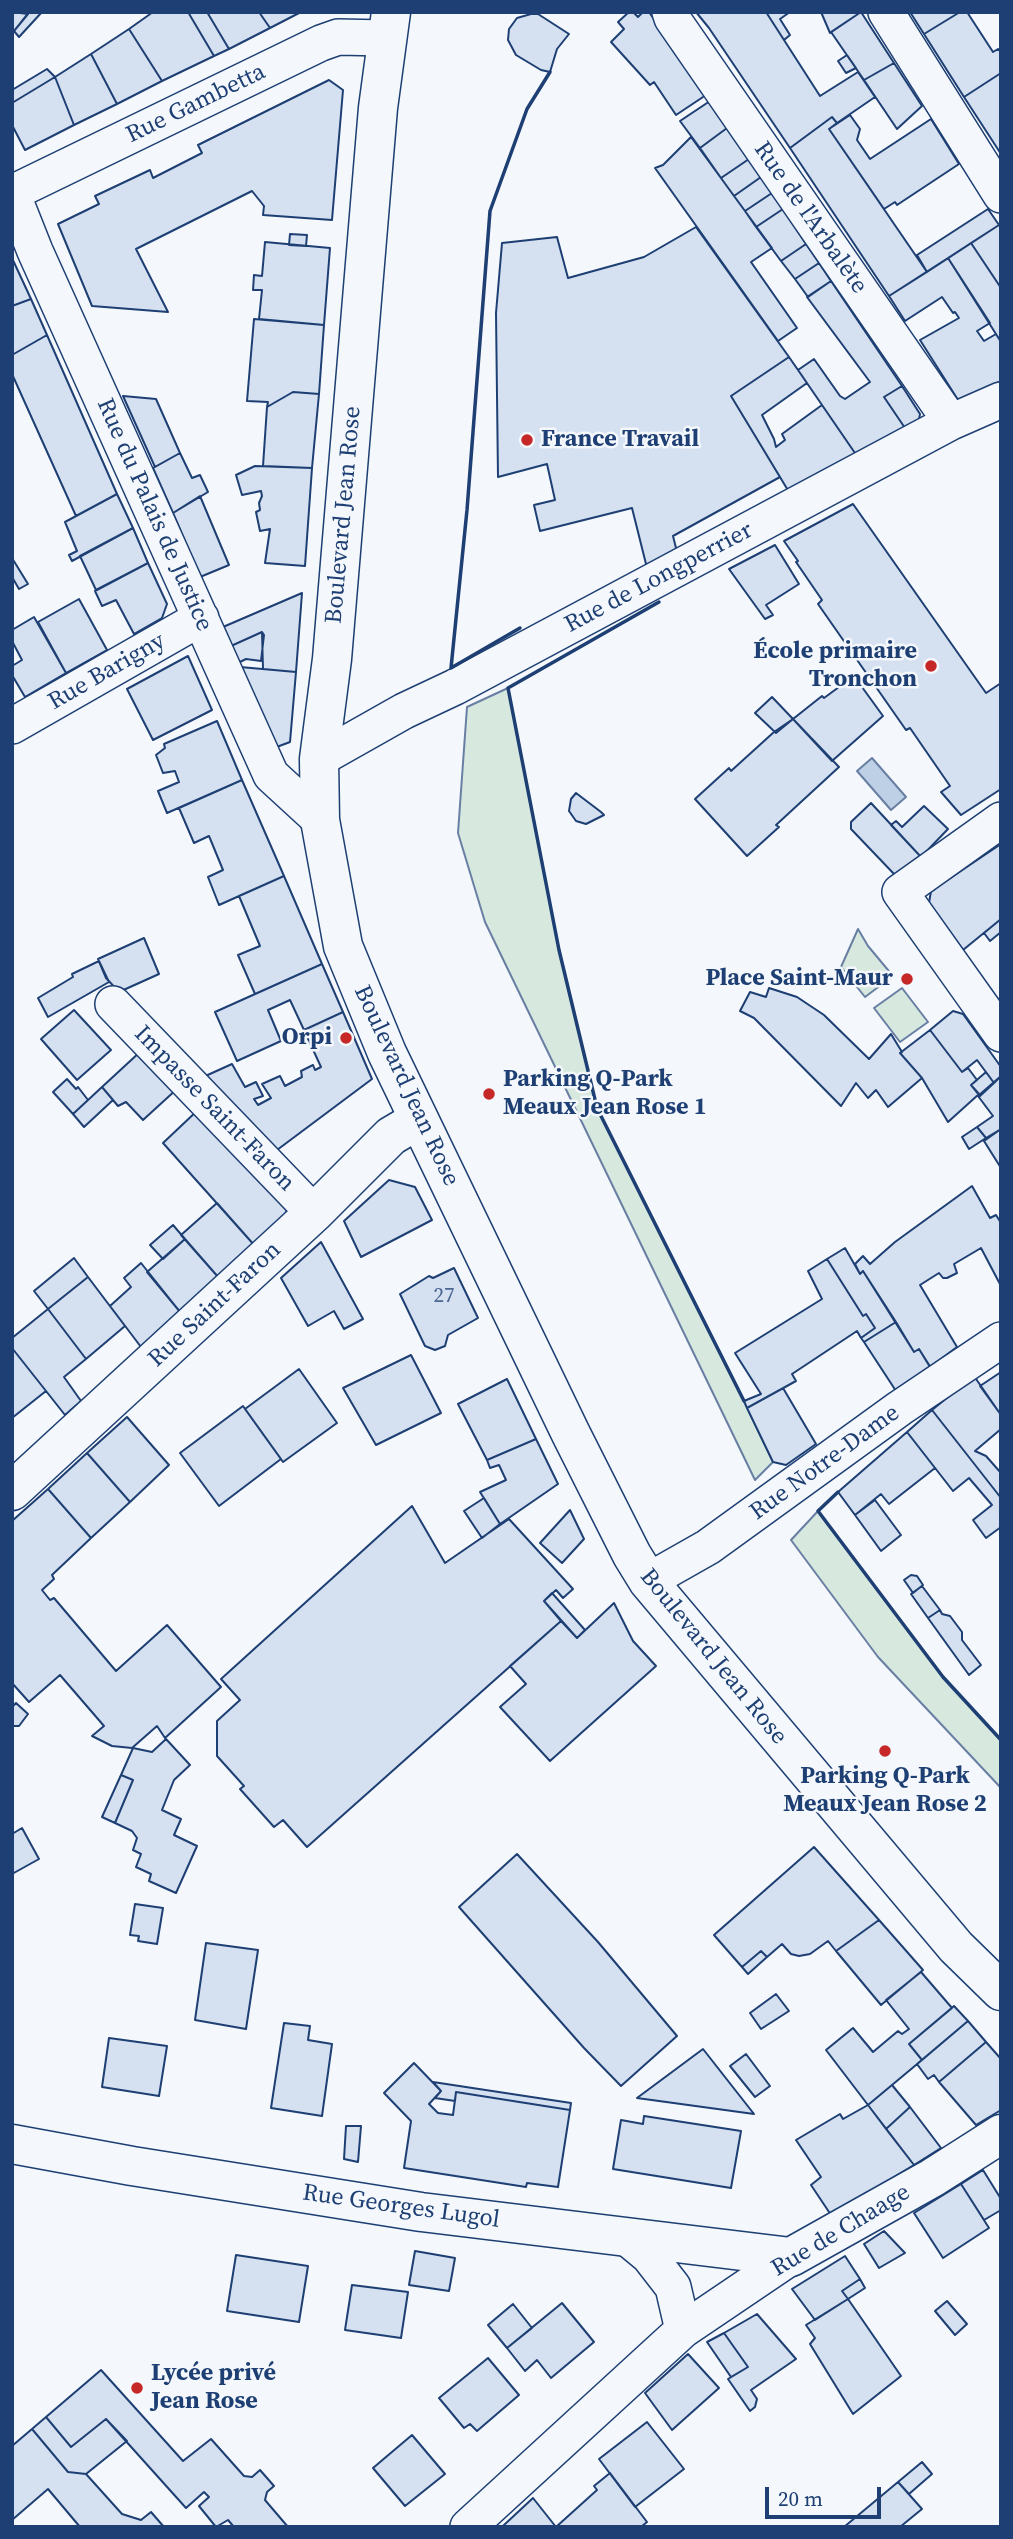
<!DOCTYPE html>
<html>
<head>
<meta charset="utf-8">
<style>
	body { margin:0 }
	#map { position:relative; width:1013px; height:2539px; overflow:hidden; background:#f4f7fb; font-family:"Source Serif 4",serif }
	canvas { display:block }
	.frame { position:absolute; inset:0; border:14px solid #1d3f73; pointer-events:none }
	.scale { position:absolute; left:765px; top:2487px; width:116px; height:32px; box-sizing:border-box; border:4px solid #1d3f73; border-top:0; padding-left:9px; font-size:21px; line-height:24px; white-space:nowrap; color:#1d3f73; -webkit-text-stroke:5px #f4f7fb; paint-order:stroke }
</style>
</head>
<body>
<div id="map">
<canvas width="1013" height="2539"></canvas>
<div class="frame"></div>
<div class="scale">20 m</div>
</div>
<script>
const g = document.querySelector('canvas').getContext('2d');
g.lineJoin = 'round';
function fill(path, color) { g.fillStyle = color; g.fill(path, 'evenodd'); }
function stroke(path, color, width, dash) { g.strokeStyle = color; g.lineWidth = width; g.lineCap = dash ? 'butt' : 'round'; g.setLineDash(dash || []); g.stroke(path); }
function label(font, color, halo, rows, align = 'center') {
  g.font = font + ' "Source Serif 4",serif'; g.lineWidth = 5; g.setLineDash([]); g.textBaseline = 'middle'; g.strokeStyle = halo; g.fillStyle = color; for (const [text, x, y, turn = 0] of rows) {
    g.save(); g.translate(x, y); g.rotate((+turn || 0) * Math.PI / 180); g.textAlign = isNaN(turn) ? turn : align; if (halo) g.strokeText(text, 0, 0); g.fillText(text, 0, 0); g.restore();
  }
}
const green = new Path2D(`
	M508,688L559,950L597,1108L744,1401L773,1462L755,1480L485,922L458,833L467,707Z
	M858,929L868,946L893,976L865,997L841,967Z
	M902,988L928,1022L900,1042L874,1008Z
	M818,1511L943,1677L1001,1740V1788L878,1657L791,1540Z`);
const water = new Path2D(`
	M872,758L906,797L891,810L857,771Z`);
const building = new Path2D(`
	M12,12L28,14L14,31L12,29Z
	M29,12H42L19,37L14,31Z
	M153,12H188L214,56L162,81L129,29Z
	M188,12H207L229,49L214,56Z
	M207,12H259L270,28L229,49Z
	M259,12H301L270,28Z
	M629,12H633L638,17L643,12H649L706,95L676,115L654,82L650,85L611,42L624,29L618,22Z
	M696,12H766L820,96L858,72L875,97L837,123L832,117L790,148L709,28Z
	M766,12H790L780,19L790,35L784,40Z
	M821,12H861L830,33Z
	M861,12L894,63L864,80L831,32Z
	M910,12H960L924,34Z
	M960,12H967L993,52L998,49L1001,52V73L964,97L924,34Z
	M531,14H538L569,34L557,49L550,72L541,70L516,55L508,40L509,29L517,18Z
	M129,29L162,81L117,104L91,54Z
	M91,54L117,104L74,125L55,77Z
	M847,55L856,68L846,73L838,61Z
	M894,63L922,106L897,129L864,80Z
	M47,69L55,77L12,103V90Z
	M1001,73V154L964,97Z
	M55,77L74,125L25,150L12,125V103Z
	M329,80L343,90L332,220L263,215L264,206L252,191L136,249L168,312L92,306L58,224L99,204L95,196L150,170L153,178L202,153L198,145Z
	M710,101L727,128L700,148L680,121Z
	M850,115L860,129L857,140L870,159L931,119L959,164L897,205L895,202L884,209L829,129Z
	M832,117L837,123L829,129L927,272L889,296L790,148Z
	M727,128L749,159L721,178L700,148Z
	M691,137L772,248L751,262L797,328L778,341L655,168L663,165Z
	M749,159L761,177L734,196L721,178Z
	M761,177L772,193L745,211L734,196Z
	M772,193L783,209L756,227L745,211Z
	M783,209L806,244L781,261L756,227Z
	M988,209L999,225L927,272L917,255Z
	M999,225L1001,228V288L971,243Z
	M696,227L789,357L731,396L780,477L673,536L677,552L647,568L632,508L540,531L534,505L555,500L547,464L498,477L496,313L502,243L557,237L568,278L644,257Z
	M290,234L307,235L306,246L289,245Z
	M265,242L330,248L324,325L259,319L262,290H253L254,275L262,276Z
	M971,243L1001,288V342L948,258Z
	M806,244L819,263L795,279L781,261Z
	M12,258L31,299L12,306Z
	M948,258L990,323L977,331L984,341L996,334L1001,342V381L960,403L920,340L959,318L955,312L953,313L942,297L905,321L889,296Z
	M819,263L831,281L808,297L795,279Z
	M831,281L902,386L884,397L907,431L857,456L798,370L814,359L840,396L845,399L870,382L807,297Z
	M31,299L47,335L12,355V306Z
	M254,319L324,325L319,394L293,392L267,407L268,402L247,401Z
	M47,335L117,494L76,516L12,374V355Z
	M789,357L807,383L762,415L774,439L776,447L785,440L782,434L822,405L857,456L789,492L731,396Z
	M902,386L920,414L918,425L907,431L884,397Z
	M293,392L319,394L312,468L263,466L267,407Z
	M123,396L156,399L180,453L155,467Z
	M180,453L192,478L200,475L208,492L173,513L153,468Z
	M255,466L312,468L305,566L265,563L270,529L260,531L256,512L260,510L259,503L262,496L261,491L242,495L236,475Z
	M117,494L133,528L72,561L69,555L77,551L65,522Z
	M200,496L229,565L200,577L173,513Z
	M853,504L986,693L1001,683V789L961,815L941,792L950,786L910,728L906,730L818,604L822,600L796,562L798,561L784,541Z
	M133,528L148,563L96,590L80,556Z
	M775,545L799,584L766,605L773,615L765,619L729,569Z
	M12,558L28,584L19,589L12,577Z
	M148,563L167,604L162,618L134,634L116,600L102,606L95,591Z
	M302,593L296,672L263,669L262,632L231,646L223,627Z
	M79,599L107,650L66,673L38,622Z
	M34,617L66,673L25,697L12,675V666L22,660L12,641V630Z
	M262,632L264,635L261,661L246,659L238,663L231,646Z
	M188,656L212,710L153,740L127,689Z
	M240,667L296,672L290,742L274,748Z
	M854,676L883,716L832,761L793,719L822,696L824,698Z
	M772,697L793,719L776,733L755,713Z
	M793,719L839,767L776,825L779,827L747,856L695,799L729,768L731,771L774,732Z
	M217,721L242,780L167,813L158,791L179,782L175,771L163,773L156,755L165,748L164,744Z
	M242,780L284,876L219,905L208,877L223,870L209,836L194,843L179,808Z
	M576,793L601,812L604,815L586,824L576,821L569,811L571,799Z
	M871,803L921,857L895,875L851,829V822Z
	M924,806L948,829L921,857L891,825L896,821L902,827Z
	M1001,844V919L963,950L929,903L931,891Z
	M284,876L322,964L255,994L238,955L260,946L239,896Z
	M1001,919V932L990,941L984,933Z
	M144,938L159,974L119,992L106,978L98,959Z
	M99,961L109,982L48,1017L38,998L73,977L72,974Z
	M322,964L343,1012L304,1030L290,1000L268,1010L281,1041L237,1061L215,1012Z
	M769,988L797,997L824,1015L869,1059L891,1034L902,1052L900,1053L922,1078L888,1107L876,1090L868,1098L856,1083L841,1106L754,1018L740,1011L750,992L766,997Z
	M74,1010L111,1050L77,1080L41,1039Z
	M953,1011L963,1014L1001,1067V1076L994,1083L977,1060L962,1072L930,1030Z
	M343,1012L372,1079L273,1153L201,1078L232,1064L245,1087L256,1082L263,1096L254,1099L258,1105L271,1098L262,1084L280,1076L285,1086L302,1077L301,1071L313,1065L315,1070L321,1067L304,1030Z
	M930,1030L962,1072L968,1068L977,1080L971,1085L979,1094L948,1122L922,1078L900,1053Z
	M141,1051L178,1088L143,1120L126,1102L118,1106L102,1087Z
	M986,1072L994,1083L980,1096L971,1085Z
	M1001,1076V1129L986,1138L977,1127L993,1116L978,1096Z
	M67,1079L76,1089L78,1087L88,1100L73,1114L53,1092Z
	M102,1087L113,1100L84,1127L73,1114Z
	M199,1109L287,1207L285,1219L255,1246L163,1143Z
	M977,1127L986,1138L969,1149L962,1137Z
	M1001,1129V1168L984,1141Z
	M389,1180L415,1187L432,1220L361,1257L344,1221Z
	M972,1186L990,1218L996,1215L1001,1223V1286L981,1248L954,1264L957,1273L947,1278H943L939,1273L920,1285L957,1347L930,1367L919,1349L914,1352L863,1271L860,1274L855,1264L863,1256L870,1264L895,1242Z
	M217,1203L255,1246L219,1278L181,1235Z
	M173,1225L185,1239L163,1259L150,1245Z
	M185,1239L219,1278L181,1313L147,1272Z
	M321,1242L363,1319L344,1329L334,1311L308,1326L281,1278Z
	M845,1248L860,1274L863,1271L896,1322L864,1342L861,1338L875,1328L866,1314L863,1316L827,1259Z
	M74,1258L88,1277L48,1309L34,1291Z
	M827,1259L863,1316L866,1314L875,1328L861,1338L857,1331L792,1374L796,1381L747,1408L744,1401L761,1394L735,1353L822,1299L808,1271Z
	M141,1263L181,1313L141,1347L110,1306L131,1287L124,1278Z
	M454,1268L478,1318L448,1335L445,1346L435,1350L425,1346L400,1294L429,1276L433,1278Z
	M88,1277L125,1326L86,1359L48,1309Z
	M48,1309L86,1359L64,1377L81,1401L65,1415L12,1348V1338Z
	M896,1322L914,1352L919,1349L931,1368L896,1391L864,1342Z
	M12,1348L46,1391L12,1418Z
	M411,1355L441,1413L376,1445L343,1388Z
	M299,1369L337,1423L283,1462L245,1409Z
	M1001,1372V1415L980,1386Z
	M974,1376L1001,1415V1429L975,1451L986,1456L1001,1473V1498L932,1410Z
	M507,1379L536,1439L487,1460L458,1404Z
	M783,1388L816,1444L786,1465L773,1462L747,1408Z
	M243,1406L281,1459L219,1506L180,1453Z
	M932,1410L1001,1498V1527L986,1538L973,1520L992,1505L969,1478L953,1491L907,1432Z
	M127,1417L169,1465L130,1502L87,1453Z
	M907,1432L935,1468L889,1504L881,1494L855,1515L838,1492Z
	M536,1439L558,1484L500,1524L480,1492L506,1480L499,1465L490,1468L487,1460Z
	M87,1453L130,1502L91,1538L48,1489Z
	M48,1489L91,1538L52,1575L54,1579L42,1590L50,1600L54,1598L116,1671L167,1625L221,1687L165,1738L157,1726L132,1748L112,1746L92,1736L104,1726L60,1675L29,1702L12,1683V1521Z
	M484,1498L500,1524L482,1538L464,1511Z
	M875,1500L901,1535L881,1551L855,1515Z
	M412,1506L445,1563L509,1519L573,1589L563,1598L556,1590L544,1601L561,1621L307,1847L283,1820L274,1827L240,1789L244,1786L217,1756V1721L240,1700L221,1679Z
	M570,1510L584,1539L562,1563L540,1543Z
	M911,1575L917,1576L923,1585L913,1593L904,1580Z
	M922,1586L940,1610L928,1618L911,1594Z
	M552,1593L585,1630L577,1638L544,1601Z
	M614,1603L633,1641L656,1666L550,1761L500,1707L526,1684L510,1666L561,1621L577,1638Z
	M940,1610L942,1614L950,1616L962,1632V1640L981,1665L969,1675L928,1618Z
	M16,1703L28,1714L19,1726H12V1707Z
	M166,1739L190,1765L174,1780L162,1810L181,1819L174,1835L197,1846L176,1893L149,1881L151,1874L136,1867L141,1854L133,1850L137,1838L132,1831L115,1823L133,1780L121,1775L133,1748L152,1752Z
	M121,1775L133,1780L115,1823L102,1817Z
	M22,1828L39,1859L12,1874V1834Z
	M814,1847L879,1920L836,1951L828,1941L810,1954L799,1956L791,1954L782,1944L767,1957L761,1951L742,1967L714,1935Z
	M517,1854L598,1942L677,2036L621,2086L584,2048L459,1907Z
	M135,1904L163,1908L157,1944L138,1941L139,1936L130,1935Z
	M879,1920L923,1970L881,2005L836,1951Z
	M206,1943L258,1950L246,2029L195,2020Z
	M761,1951L767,1957L748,1974L742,1967Z
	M921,1972L952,2008L909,2044L922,2060L868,2105L826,2050L853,2028L873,2052L898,2031L902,2034L909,2029L886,2000Z
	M776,1994L789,2011L761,2029L750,2013Z
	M954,2006L968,2021L922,2060L909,2044Z
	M968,2021L986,2042L939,2082L934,2075L928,2079L917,2064Z
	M284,2023L310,2026L308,2040L332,2044L322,2116L271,2108Z
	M109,2038L167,2046L159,2096L102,2087Z
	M986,2042L1001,2059V2110L976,2125L939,2082Z
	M703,2049L754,2114L637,2098Z
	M746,2054L770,2086L755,2097L730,2066Z
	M414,2063L441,2091L429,2104L438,2113L453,2115L456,2092L570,2110L558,2187L527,2183L526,2187L404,2168L411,2121L384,2093Z
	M433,2082L571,2103L570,2110L456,2092L455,2101L435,2098L441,2091Z
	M892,2085L910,2107L886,2129L868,2105Z
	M868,2105L914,2165L831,2215L811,2185L821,2177L796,2140L840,2114L843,2119Z
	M910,2107L941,2148L914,2165L886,2129Z
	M644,2116L741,2131L731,2188L613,2169L621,2120L643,2124Z
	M346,2126H361L358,2162L344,2159Z
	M983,2170L1001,2199V2210L984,2220L961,2184Z
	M961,2184L989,2228L943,2258L914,2213Z
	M884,2231L905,2253L879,2268L864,2244Z
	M415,2251L455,2258L449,2291L409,2285Z
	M236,2255L308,2266L299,2322L227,2311Z
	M845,2256L860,2279L842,2291L848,2299L815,2320L792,2289Z
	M860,2279L865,2288L848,2299L842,2291Z
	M352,2285L408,2292L401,2338L345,2330Z
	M848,2299L901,2376L853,2414L810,2344L815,2338L806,2325Z
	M947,2301L967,2324L955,2335L935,2311Z
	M562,2303L594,2342L551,2378L537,2360L525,2371L507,2348Z
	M513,2304L532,2328L507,2348L488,2325Z
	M757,2314L796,2359L751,2390L757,2399L755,2407L750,2411L728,2379L748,2367L724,2333Z
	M724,2333L748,2367L731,2377L707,2342Z
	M688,2354L719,2388L672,2430L645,2393Z
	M488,2358L519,2395L477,2431L470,2424L464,2428L439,2398Z
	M101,2370L183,2461L211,2439L244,2476L252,2477L260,2470L274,2486L267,2492L265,2500L288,2527H234L228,2520L216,2527L199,2506L209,2497L204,2492L186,2508L106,2419L71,2447L46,2417Z
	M46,2417L71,2447L106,2419L127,2441L86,2474L68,2472L32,2429Z
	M647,2422L684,2469L635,2507L599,2459Z
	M32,2429L68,2472L86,2474L122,2514L141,2520L151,2512L164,2527H80L48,2489L12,2520V2446Z
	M412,2435L445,2474L405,2506L373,2468Z
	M922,2462L932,2474L909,2494L898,2482Z
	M610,2473L647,2522L641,2527H556L597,2490L594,2486Z
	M898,2482L922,2509L900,2527H844Z
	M533,2498L556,2527H502L504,2525Z`);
const minor = new Path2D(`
	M670,12L672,18L951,422
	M886,12L1001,195
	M12,193L35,251L271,775L320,820
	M12,193L321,43L338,37L386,38
	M12,726L201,618
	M319,759L404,711L455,687L951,422L1001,400
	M1001,820L900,892L1001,1034
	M113,1004L314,1213
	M648,1581L708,1547L900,1408L1001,1340
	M626,2237L649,2256L673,2287L683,2330
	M468,2527L683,2330L791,2257`);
const tertiary = new Path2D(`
	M12,1491L314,1213L391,1136L418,1120
	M12,2144L132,2166L421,2212L791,2257L932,2178L1001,2134`);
const secondary = new Path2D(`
	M391,12L378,108L332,659L319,759L320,820L343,946L387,1053L571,1434L632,1555L648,1581L956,1947L1001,1991`);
const wall = new Path2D(`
	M659,602L508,688L559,950L597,1108L744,1401
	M520,628L451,668L467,510L490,211L527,109L550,72
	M838,1492L818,1511L943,1677L1001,1740`);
const markers = [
	[527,440,7,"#c62828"],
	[931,666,7,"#c62828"],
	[907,979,7,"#c62828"],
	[346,1038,7,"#c62828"],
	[489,1094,7,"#c62828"],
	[885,1751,7,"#c62828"],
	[137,2388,7,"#c62828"]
];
const numberNames = [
	["27",444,1297]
];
const streetNames = [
	["Rue Gambetta",196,104,-26],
	["Rue de l'Arbalète",810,218,55],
	["Rue du Palais de Justice",154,515,66],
	["Boulevard Jean Rose",344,515,-85],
	["Rue de Longperrier",659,578,-28],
	["Rue Barigny",107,672,-30],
	["Boulevard Jean Rose",406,1086,65],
	["Impasse Saint-Faron",214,1109,46],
	["Rue Saint-Faron",215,1305,-43],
	["Rue Notre-Dame",825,1463,-36],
	["Boulevard Jean Rose",713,1657,51],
	["Rue Georges Lugol",401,2207,8],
	["Rue de Chaage",841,2231,-31]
];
const poiNames = [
	["France Travail",541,440],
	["École primaire",917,652,"right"],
	["Tronchon",917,680,"right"],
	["Place Saint-Maur",893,979,"right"],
	["Orpi",332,1038,"right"],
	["Parking Q-Park",503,1080],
	["Meaux Jean Rose 1",503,1108],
	["Parking Q-Park",885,1777,"center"],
	["Meaux Jean Rose 2",885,1805,"center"],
	["Lycée privé",151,2374],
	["Jean Rose",151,2402]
];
fill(green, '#d7e8df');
stroke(green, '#687fa3', 2);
fill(water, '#bed0e5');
stroke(water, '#687fa3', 2);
fill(building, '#d5e0f0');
stroke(building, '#1d3f73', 2);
stroke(minor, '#1d3f73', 38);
stroke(tertiary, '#1d3f73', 41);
stroke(secondary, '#1d3f73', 41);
stroke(minor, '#f4f7fb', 35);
stroke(tertiary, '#f4f7fb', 38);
stroke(secondary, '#f4f7fb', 38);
stroke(wall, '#1d3f73', 3.5);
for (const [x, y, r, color] of markers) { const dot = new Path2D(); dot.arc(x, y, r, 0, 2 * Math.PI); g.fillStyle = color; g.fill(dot); stroke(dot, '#f4f7fb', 2.5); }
label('21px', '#4b6792', null, numberNames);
label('24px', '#1d3f73', '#f4f7fb', streetNames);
label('bold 24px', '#1d3f73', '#f4f7fb', poiNames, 'left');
</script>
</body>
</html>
